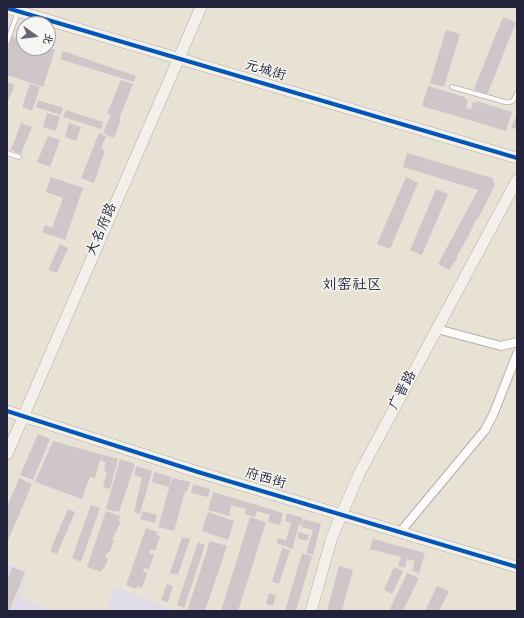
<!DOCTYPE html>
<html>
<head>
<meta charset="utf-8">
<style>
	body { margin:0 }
	#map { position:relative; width:524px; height:618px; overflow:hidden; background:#e8e2d5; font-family:"Gochi Hand","LXGW WenKai TC",sans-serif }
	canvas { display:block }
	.frame { position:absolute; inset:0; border:8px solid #22223b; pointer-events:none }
	.north { position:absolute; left:16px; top:16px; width:40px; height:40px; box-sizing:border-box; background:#f6f6f2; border:1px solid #a1a1a9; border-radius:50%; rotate:104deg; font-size:11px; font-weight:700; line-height:16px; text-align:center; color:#22223b }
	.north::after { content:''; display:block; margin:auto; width:14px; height:18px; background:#676571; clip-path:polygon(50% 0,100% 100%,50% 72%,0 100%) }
</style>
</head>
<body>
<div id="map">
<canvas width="524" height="618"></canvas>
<div class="frame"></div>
<div class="north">北</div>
</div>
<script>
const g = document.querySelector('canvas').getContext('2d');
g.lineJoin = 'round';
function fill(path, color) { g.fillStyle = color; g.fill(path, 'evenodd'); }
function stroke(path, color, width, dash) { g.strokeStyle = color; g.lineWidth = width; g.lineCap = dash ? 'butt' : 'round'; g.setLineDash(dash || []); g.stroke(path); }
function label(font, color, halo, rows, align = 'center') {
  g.font = font + ' "Gochi Hand","LXGW WenKai TC",sans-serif'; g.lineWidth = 3; g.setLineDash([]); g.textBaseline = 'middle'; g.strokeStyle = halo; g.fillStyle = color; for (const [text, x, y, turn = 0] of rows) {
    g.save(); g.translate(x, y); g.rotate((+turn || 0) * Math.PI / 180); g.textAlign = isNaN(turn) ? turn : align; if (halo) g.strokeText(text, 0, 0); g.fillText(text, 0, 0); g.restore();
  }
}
const built = new Path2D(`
	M7,563L28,572L18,597L51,611H7Z
	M115,586L175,611H105Z`);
const building = new Path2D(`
	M503,17L516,22L487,95L474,89Z
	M446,30L460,34L444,87L430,83Z
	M12,36L24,40V48H48L55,50L43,87L7,75V52Z
	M63,51L136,76L134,82L60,59Z
	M121,80L133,84L119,119L121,120L114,138L103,133L111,115L107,114Z
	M7,82L15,85L7,103Z
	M30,84L40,87L32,111L22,107Z
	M428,86L465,97V99L468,100L466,108L471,110L473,102L476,103L477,101L512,112L506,131L422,106Z
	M38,100L63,108L61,115L36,107Z
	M66,110L103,122L101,129L63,117Z
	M47,113L60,117L56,131L43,127Z
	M517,114V130L511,127Z
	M21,123L32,127L21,154L11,150Z
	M69,123L81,127L76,141L65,137Z
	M99,133L106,136L101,149L105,150L94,183L81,178Z
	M48,136L60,140L50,167L37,162Z
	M407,153L492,178L495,185L478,219L477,218L469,235L457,256L458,257L449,270L438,264L478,190L403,167Z
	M51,177L83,188L65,240L42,232L45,225L52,228L63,198L46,192Z
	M406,177L418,183L390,249L377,244Z
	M436,189L448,194L422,255L410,250Z
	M60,244L68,248L57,273L48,270Z
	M38,434L50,439L33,480L20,475Z
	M53,441L118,459L110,489L103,487L107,472L104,471L106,462L100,460L95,478L90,477L82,499L35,482Z
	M120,459L135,464L119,512L106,509Z
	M136,466L152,471L140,514L134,512L142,478L134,475Z
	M154,472L171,477L169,487L152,482Z
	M19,478L32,484L7,543V507Z
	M172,478L190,482L187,492L185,491L174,531L158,527Z
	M193,484L210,489L208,497L191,493Z
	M213,492L283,513L280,525L268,522L270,515L257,511L255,517L245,514L246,509L231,505L229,516L208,510Z
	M91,505L100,508L81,562L72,558Z
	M68,509L75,512L57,554L50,551Z
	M106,511L120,516L119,521L121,522L112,539L114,540L110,552H108L105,558L108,559L104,569H102L101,572L87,567Z
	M143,511L157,515L155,523L140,519Z
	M208,512L234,521L228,540L202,531Z
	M287,513L303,518L301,525H299L292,549L277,543L278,538L286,540L291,523L285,521Z
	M250,517L266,522L253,564L238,611H221Z
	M304,519L321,524L313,555L306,553L313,530L301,527Z
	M146,528L157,532L156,535L160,536L155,551L151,549L149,553L154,555L149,569L144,568L143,572L147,573L142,588L138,586L136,589L126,585Z
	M299,532L309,535L307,541L297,538Z
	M182,537L190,539L178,575L170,573Z
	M373,539L425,553L419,573L412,571L415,561L407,559L405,568L398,566L401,557L370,549Z
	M210,541L227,546L205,611H187Z
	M198,542L205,545L184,608L177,605Z
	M282,548L290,550L279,584L272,582Z
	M302,553L312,556L296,611H285Z
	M339,566L353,570L342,611H327Z
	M12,567L25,572L9,611H7V581Z
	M394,567L403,571L392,594L384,590Z
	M407,573L419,578L403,611H389Z
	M167,584L173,586L168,602L161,600Z
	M437,586L449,591L439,611H425Z
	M269,593L276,595L273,606L266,604Z`);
const lane = new Path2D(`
	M7,42L18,12
	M452,87L505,102C513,103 514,100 517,93
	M7,153L19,157`);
const street = new Path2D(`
	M437,329L501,346L517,342
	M401,531L485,430L493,415L517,354`);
const secondary = new Path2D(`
	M7,8L517,158
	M7,411L198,472L517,567
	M7,454L201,7
	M311,611L332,537L359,474L517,180`);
const cycleway = new Path2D(`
	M7,8L517,158
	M7,411L198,472L517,567`);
const streetNames = [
	["元城街",265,72,17],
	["大名府路",103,230,-67],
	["广晋路",404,391,-62],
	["府西街",265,480,16]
];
const neighbourhoodNames = [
	["刘窑社区",352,287]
];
fill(built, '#dfdce8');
fill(building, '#cec6c9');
stroke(lane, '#b3afaa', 5.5);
stroke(street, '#b3afaa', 10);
stroke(secondary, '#b3afaa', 12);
stroke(lane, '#fcfbf9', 4);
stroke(street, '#fcfbf9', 8);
stroke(secondary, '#f3f0ea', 11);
stroke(cycleway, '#0057b8', 4);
label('14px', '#22223b', '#f6f6f2', streetNames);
label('15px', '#22223b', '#f6f6f2', neighbourhoodNames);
</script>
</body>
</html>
